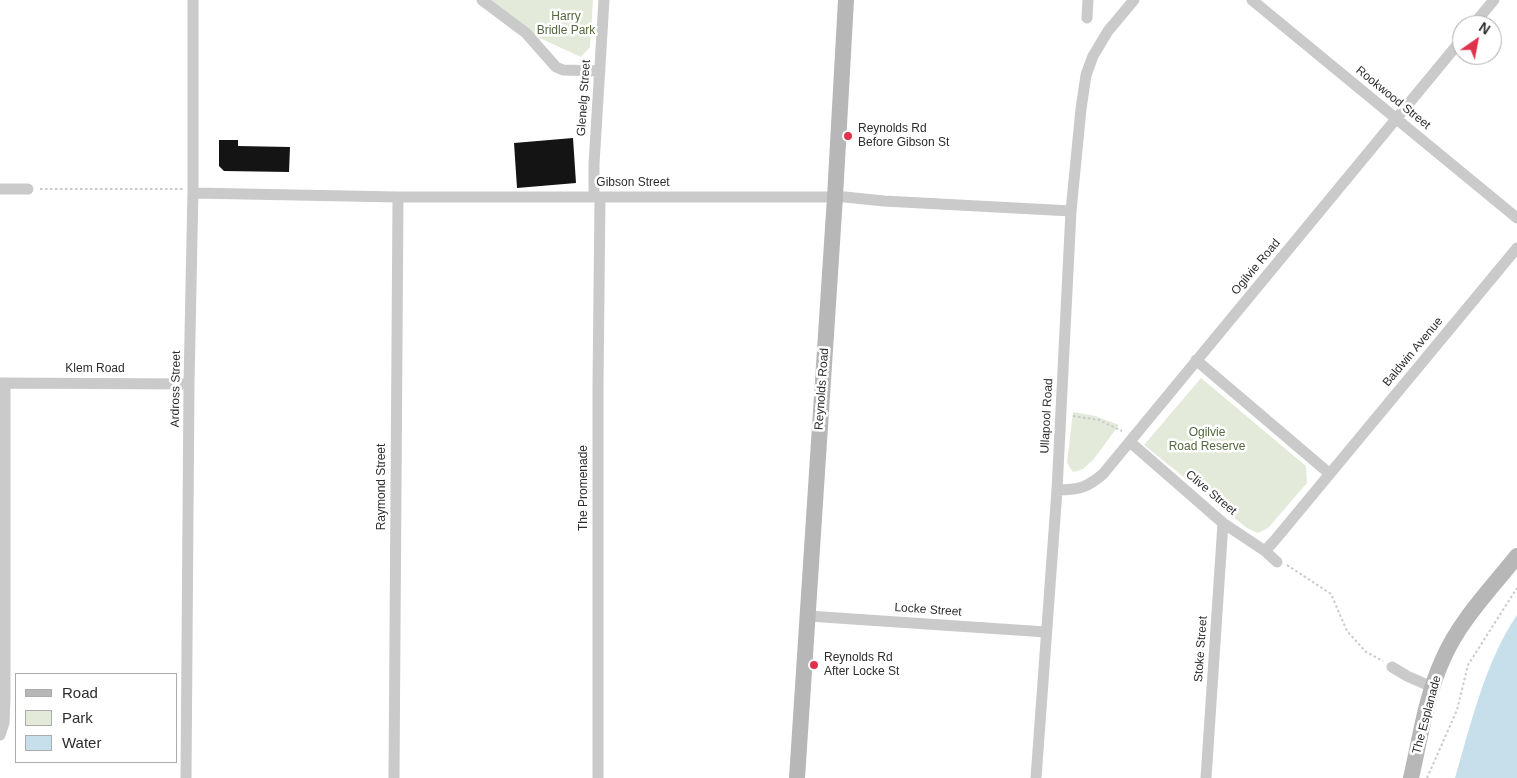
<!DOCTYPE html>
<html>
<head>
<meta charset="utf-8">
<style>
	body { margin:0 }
	#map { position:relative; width:1517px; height:778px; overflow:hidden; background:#fff; font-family:Arial,sans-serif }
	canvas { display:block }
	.legend { position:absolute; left:15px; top:673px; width:162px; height:90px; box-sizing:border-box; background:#fff; border:1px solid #ababab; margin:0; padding:6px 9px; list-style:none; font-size:15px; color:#2d2d2d }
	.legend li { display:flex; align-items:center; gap:10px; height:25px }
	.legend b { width:25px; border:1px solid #ababab }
	.north { position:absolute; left:1452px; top:15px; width:50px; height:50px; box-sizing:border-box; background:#fff; border:1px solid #ababab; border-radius:50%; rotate:33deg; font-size:14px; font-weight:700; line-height:20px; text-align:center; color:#2d2d2d }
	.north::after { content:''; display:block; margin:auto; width:18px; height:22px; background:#e1324b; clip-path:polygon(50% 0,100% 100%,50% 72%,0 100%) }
</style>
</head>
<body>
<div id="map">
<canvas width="1517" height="778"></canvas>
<ul class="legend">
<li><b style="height:6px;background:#b7b7b7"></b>Road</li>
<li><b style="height:14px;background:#e4eada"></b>Park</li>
<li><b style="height:14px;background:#c6dfea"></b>Water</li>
</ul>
<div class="north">N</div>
</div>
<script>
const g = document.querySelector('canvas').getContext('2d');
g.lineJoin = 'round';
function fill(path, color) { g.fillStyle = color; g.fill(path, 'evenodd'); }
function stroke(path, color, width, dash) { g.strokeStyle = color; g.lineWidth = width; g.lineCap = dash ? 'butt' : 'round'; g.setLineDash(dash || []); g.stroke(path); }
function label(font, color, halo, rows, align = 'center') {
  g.font = font + ' Arial,sans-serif'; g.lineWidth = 5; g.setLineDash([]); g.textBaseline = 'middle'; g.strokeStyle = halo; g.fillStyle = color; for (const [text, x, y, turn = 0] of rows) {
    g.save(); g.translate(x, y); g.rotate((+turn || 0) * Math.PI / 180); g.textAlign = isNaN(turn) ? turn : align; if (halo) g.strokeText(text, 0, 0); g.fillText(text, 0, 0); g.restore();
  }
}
const green = new Path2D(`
	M491,0H593L590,47L581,57L533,35Z
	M1201,378L1306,466L1307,483L1268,528L1258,533L1247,528L1144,445Z
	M1073,412L1095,416L1119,425L1093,460L1083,469L1073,472L1067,463Z`);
const water = new Path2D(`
	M1517,615V778H1455C1471,724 1485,662 1517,615Z`);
const building = new Path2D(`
	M573,138L576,183L517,188L514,143Z
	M219,140H238V146L290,147L289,172L224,171L219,166Z`);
const path = new Path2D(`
	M40,189H183
	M1073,416L1099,420L1122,431
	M1287,565L1331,594L1347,631L1366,652L1383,661
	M1427,778L1457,710L1468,665L1517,588`);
const street = new Path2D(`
	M482,0L526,33L556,67L563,70L600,71
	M1252,0L1517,218
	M1087,18L1088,0
	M1473,25L1494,0
	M0,189H28
	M193,193L398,197H845L884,201L1071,211
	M594,197V164L604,0
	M1196,360L1330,474
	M0,383L189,384
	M1130,442L1223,523L1265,551L1277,562
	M1057,490C1078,490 1087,488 1103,474L1462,39
	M1265,551L1275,540L1517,248
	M808,616L1046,632
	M1392,667L1407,676L1432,687
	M0,735L4,723L5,700V383
	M186,778L189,384L193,189V0
	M394,778L398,197
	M598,778V385L600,197
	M1036,778L1057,490L1071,211L1081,109L1086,75L1093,56L1108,31L1134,0
	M1206,778L1223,523`);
const secondary = new Path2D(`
	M797,778L835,197L846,0
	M1411,778C1420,739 1426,696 1443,659C1460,620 1491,589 1517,556`);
const markers = [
	[848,136,5,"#e1324b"],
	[814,665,5,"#e1324b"]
];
const parkNames = [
	["Harry",566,17],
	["Bridle Park",566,31],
	["Ogilvie",1207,433],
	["Road Reserve",1207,447]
];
const streetNames = [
	["Glenelg Street",584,98,-86],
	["Rookwood Street",1393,98,39],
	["Gibson Street",633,183],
	["Ogilvie Road",1256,267,-50],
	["Baldwin Avenue",1413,352,-50],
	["Klem Road",95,369],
	["Ardross Street",176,389,-89],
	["Reynolds Road",822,389,-86],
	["Ullapool Road",1047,416,-87],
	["Raymond Street",382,487,-90],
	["The Promenade",584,488,-90],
	["Clive Street",1211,493,40],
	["Locke Street",928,610,4],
	["Stoke Street",1201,649,-86],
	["The Esplanade",1427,715,-75]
];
const poiNames = [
	["Reynolds Rd",858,129],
	["Before Gibson St",858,143],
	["Reynolds Rd",824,658],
	["After Locke St",824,672]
];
fill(green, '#e4eada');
fill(water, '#c6dfea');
fill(building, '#141414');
stroke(path, '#cacaca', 2, [2.5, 2.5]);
stroke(street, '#cacaca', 11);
stroke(secondary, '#b7b7b7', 16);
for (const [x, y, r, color] of markers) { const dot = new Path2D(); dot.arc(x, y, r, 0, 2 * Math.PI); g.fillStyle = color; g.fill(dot); stroke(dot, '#fff', 2); }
label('12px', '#53673b', '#fff', parkNames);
label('12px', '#2d2d2d', '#fff', streetNames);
label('12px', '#2d2d2d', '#fff', poiNames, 'left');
</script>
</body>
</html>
